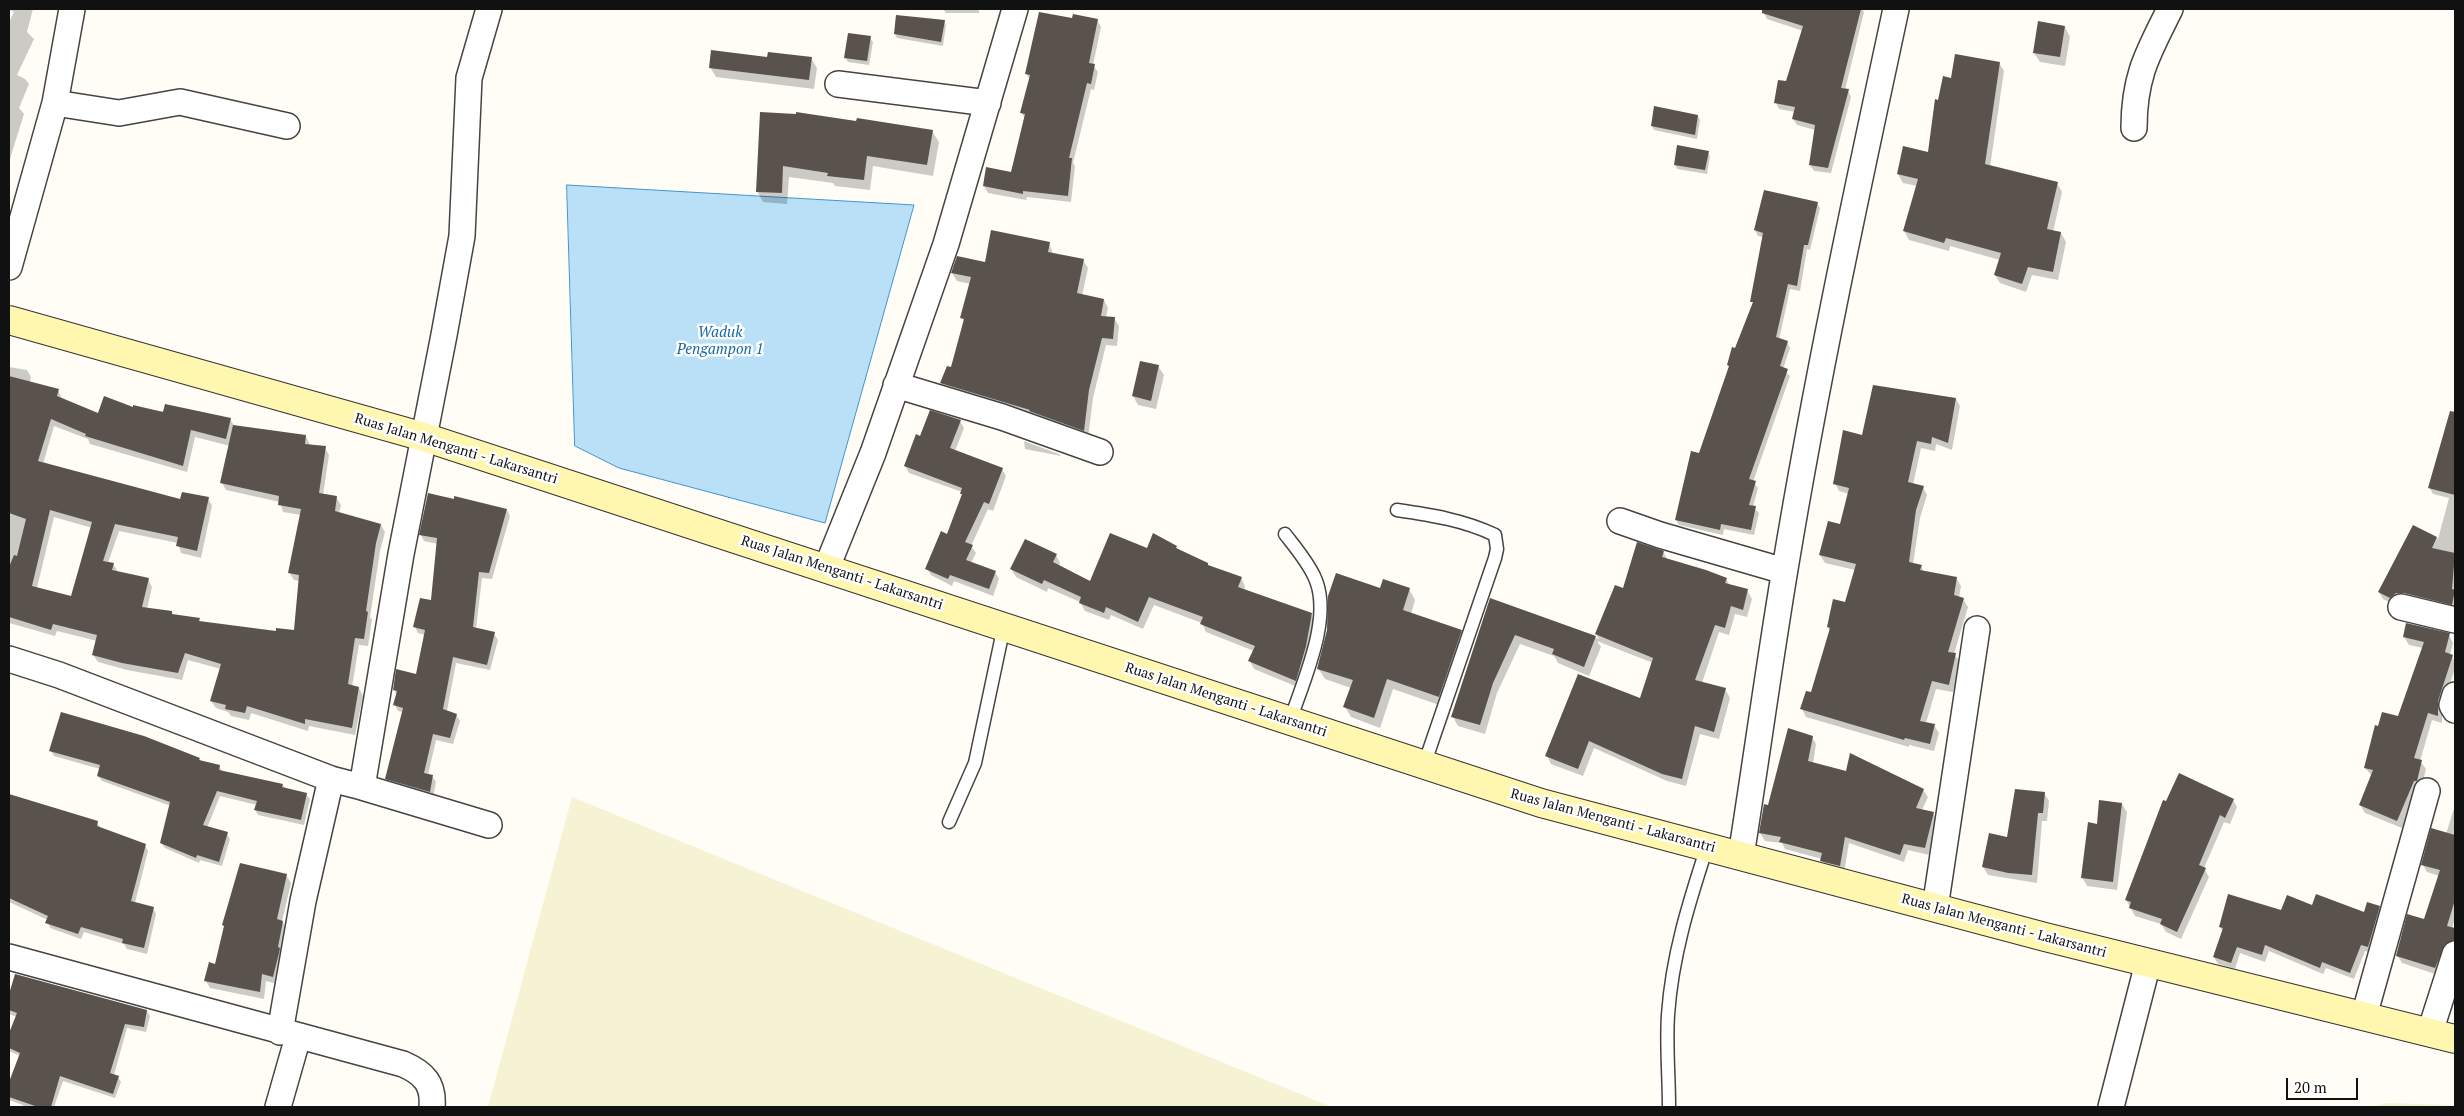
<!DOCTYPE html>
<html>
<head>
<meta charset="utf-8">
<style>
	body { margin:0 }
	#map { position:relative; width:2464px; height:1116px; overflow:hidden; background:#fffdf5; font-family:"PT Serif",serif }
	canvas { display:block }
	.frame { position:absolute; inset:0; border:10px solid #111; pointer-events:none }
	.scale { position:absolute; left:2286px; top:1078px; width:72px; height:22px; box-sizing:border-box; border:2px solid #111; border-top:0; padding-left:6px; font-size:15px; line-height:18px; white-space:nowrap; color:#111; -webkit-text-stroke:4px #fff; paint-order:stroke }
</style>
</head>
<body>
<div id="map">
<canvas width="2464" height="1116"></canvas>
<div class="frame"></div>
<div class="scale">20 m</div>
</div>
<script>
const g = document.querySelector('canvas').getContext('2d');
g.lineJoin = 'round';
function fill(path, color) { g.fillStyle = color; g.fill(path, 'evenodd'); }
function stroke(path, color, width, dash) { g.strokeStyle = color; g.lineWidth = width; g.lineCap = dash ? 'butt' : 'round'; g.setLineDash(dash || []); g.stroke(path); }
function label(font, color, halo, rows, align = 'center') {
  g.font = font + ' "PT Serif",serif'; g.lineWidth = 5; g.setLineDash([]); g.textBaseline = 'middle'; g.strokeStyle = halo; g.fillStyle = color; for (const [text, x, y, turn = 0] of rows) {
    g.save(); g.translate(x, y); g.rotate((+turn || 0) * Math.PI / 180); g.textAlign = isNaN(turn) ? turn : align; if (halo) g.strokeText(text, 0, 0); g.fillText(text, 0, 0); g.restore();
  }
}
const farmland = new Path2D(`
	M572,797L1332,1107H488Z
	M2386,1103L2455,1105V1107H2373Z`);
const water = new Path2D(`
	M567,185L914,205L825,523L619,468L575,446Z`);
const shadow = new Path2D(`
	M9,9H33L27,32L34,39L17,75L25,79L29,84L19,108L24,114L9,162V22L14,12Z
	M943,9H979V13H946Z
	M1765,9H1862L1864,12L1845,90H1848L1851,97L1831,173L1814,171L1810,165L1815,130L1797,125L1793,119L1795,112L1779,109L1776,103L1787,83L1803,31L1767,19L1764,13Z
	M1073,20H1097L1101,27L1093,65L1098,72L1094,90L1091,89L1073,163L1075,166L1071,202L1027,197L1026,200L988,193L984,186L1012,174L1025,119L1022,113L1030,80L1026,73Z
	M944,21L946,25L943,46L897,38L895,34Z
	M2065,27L2070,37L2065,66L2040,62L2034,53Z
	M870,38L873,42L869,65L848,62L845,57Z
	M769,58H811L817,68L814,89L716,77L710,67Z
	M1999,63L2004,71L1990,167L2057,183L2062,192L2053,232L2061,233L2066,242L2058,280L2032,275L2026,292L2000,283L1995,275L2000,260L1950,246L1949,251L1909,240L1904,231L1917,186L1903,183L1898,174L1929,153L1939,101L1952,79Z
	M797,115L932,131L939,142L933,176L873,166L870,190L835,186L833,183L789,177L787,204L763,202L757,191Z
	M1698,116L1700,120L1697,139L1654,130L1652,126Z
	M1708,152L1710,156L1707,174L1677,169L1675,164Z
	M1817,203L1820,208L1810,250L1807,249L1800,291L1790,289L1779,340L1787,342L1790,348L1783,369L1790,376L1753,482L1758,488L1753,507L1759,513L1754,535L1724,529L1723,535L1679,525L1676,520L1730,368L1728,365L1754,304L1752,301L1763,237L1758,236L1755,230Z
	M1049,243L1053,254L1083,260L1088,268L1082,296L1104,300L1108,308L1106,317L1114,318L1119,326L1117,346L1106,345L1093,398L1088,438L946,391L941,383L951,369L964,322L962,317L971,284L957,281L952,273Z
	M1158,366L1164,375L1156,409L1138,405L1133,396Z
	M9,367L27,370L31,377L30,383L58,390L62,399L99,415L134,408L230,419L235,427L306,436L310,445L325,448L329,455L323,495L336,497L341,505L339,513L381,525L385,532L380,551L370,617L372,620L368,646L359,645L352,687L359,688L363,696L355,735L309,726L308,731L251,713L249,720L231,716L228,712L216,708L211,701L221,669L188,660L182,680L127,670L98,662L93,655L97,641L57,631L55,636L9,623ZM54,426L88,439L90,444L187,472L195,437L230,446L222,483L226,490L280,502L283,512L301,515L289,572L294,580L300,581L296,631L277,632L201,623L199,620L174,616L171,612L147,609L152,587L148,579L118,572L113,564L108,563L119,531L178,543L181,553L201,558L212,506L208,498L181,500L43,464ZM54,517L92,528L72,598L37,588Z
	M1956,399L1960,406L1952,450L1936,444L1935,451L1921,448L1913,485L1923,487L1927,495L1920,518L1913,564L1921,566L1924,572L1956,578L1961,586L1959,598L1963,599L1968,607L1954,654L1960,662L1953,692L1936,689L1926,723L1934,725L1939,733L1934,751L1909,745V747L1806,717L1802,709L1811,694L1830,631L1828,627L1846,604L1855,570L1825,563L1820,555L1841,526L1849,494L1839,491L1835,483L1863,436Z
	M960,421L964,428L955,451L1002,469L1006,476L993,511L988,509L971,546L976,553L971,563L995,572L999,579L993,596L954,581L952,586L931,575L927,568L948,536L963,496L962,492L909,473L905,466L920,437Z
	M1024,441L1059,454L1061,456L1025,449Z
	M2438,455L2455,459V610L2394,604L2383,599L2379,592L2414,527L2438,539L2449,498L2433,494L2429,487Z
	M507,510L510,516L492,579L482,578L476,629L494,634L498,640L490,670L456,663L447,711L456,715L460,721L453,744L436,740L428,775L432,776L436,782L433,798L390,785L386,779L403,712L398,711L395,705L397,695L394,689L417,676L425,635L418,633L415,627L433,602L438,544L424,541L421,535Z
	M1154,535L1176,547L1179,551L1208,564L1209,567L1241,578L1245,586L1244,590L1311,615L1316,623L1300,688L1254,669L1250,661L1254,651L1206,632L1202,623L1154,605L1143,629L1111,615L1109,620L1085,611L1080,602L1048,588L1047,592L1016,577L1011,569L1056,555L1060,563L1059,567L1091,582L1147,550Z
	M1663,552L1668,560L1726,579L1730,586L1747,590L1752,599L1747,617L1735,614L1729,635L1719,632L1702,683L1725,689L1730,698L1719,739L1700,734L1686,786L1667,781L1594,748L1583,776L1551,764L1547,756L1641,700L1653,663L1597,641L1601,647L1589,676L1558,663L1554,656L1520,644L1497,693L1485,734L1458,726L1453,717L1491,599L1599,639L1596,634L1624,590Z
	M1381,589H1409L1415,600L1411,614L1461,631L1467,642L1445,707L1393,689L1380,728L1351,717L1345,707L1351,688L1325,679L1318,668Z
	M2449,635L2453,643L2450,655L2455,661V668L2442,710V723L2432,720L2420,761L2426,769L2421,789L2418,788L2402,828L2365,813L2360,805L2372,776L2365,768L2379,727L2399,717L2423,648L2409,645L2404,637Z
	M1812,737L1816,744L1813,764L1923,790L1928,797L1922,810L1933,813L1937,821L1929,855L1908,850L1904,862L1849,843L1844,873L1826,868L1822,859L1785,849L1782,843L1765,841L1760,833L1769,806Z
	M51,751L199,759L201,761L219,766L223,772L283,785L285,789L306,794L310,799L304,825L258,815L255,810L257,805L220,796L207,828L227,834L230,839L222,866L200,860L199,863L165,848L161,843L171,806L102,781L98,776L100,769L54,756Z
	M2044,793L2049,801L2047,821H2042L2037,883L1988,875L1983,867Z
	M9,796L97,822L101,829L145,845L148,851L135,903L153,908L156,914L147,954L127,949L124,944L84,932L81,939L50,928L48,920L9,902Z
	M2233,800L2237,807L2230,824L2224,822L2204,868L2209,877L2181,939L2166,932L2161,924L2135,916L2126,900Z
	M2122,804L2127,812L2117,890L2087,886L2082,877L2098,825Z
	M2455,805V919L2452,928L2455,929V949L2438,975L2402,963L2397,955L2425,921L2439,876L2427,872L2423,865L2446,834Z
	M286,875L291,883L282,921L287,929L277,984L266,981L264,999L210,988L206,981L215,965L225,928L223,925Z
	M2312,906L2365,914L2379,907L2383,914L2372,953L2365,951L2354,979L2326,968L2323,974L2269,951L2265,962L2240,953L2235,969L2218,964L2214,957L2223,932L2220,927Z
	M16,976L147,1011L150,1016L146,1032L127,1028L114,1075L118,1077L121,1082L115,1098L63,1081L54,1107H23V1105L9,1100V1085L20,1056L9,1051V1036L17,1017L9,1014V998Z`);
const building = new Path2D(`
	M1762,9H1861L1841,88L1849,89L1828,168L1809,165L1815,125L1792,119L1795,107L1774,103L1778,80L1786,81L1803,26L1762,13Z
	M1039,12L1072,18L1073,14L1098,19L1089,63L1095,64L1091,84L1087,83L1069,158H1072L1068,196L1023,191V194L983,186L986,167L1011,172L1025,114L1020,113L1030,75L1025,74Z
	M896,15L945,20L941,42L894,34Z
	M2038,21L2065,26L2060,57L2033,53Z
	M848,33L871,36L867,61L844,58Z
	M711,50L767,57L768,52L812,57L809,80L709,68Z
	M1955,54L2000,62L1985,164L2058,182L2047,229L2061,232L2053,272L2028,267L2022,284L1994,275L2001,253L1946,238L1944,243L1903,231L1918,179L1897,174L1903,146L1928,152L1935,99L1938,100L1943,76L1951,78Z
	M1654,106L1698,115L1695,135L1651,126Z
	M760,112L796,114V112L856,121L857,118L933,130L927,165L867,156L864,180L827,176L828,173L783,166L782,193L756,192Z
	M1677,145L1709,151L1705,170L1674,165Z
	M1764,190L1818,202L1808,245H1804L1797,286L1788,284L1776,337L1788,341L1780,366L1788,369L1749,479L1756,481L1749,505L1756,506L1751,530L1721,524L1720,530L1675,520L1691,451L1699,453L1729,366L1727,365L1732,347L1735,348L1753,302H1750L1763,233L1754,230Z
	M991,230L1050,242L1048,252L1084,259L1077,293L1104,299L1101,316L1115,317L1113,339L1102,338L1089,390L1084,431L1029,411L1030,410L940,383L947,366L951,367L964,319L960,318L971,277L951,273L957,256L985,262Z
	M1140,361L1159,365L1151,401L1132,396Z
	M9,376L59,389L57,396L98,413L104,396L133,407V405L163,412L165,404L231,418L226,439L191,430L183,466L85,436L86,434L51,419L38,461L180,499L182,492L209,497L197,551L176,546L178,537L115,524L103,561L114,563L112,570L149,578L142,607L172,611V614L200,618L199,621L276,631V628L294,630L299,575L288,573L301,509L278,505L279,496L220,483L233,425L306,435L305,444L326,446L319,493L337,496L335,511L381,524L376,543L366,611L368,612L364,639L355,638L348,684L359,687L352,728L305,719V724L247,706L245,713L225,709L226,705L210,701L221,664L185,653L178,673L122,663L92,655L97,635L53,624L51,630L9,617V567L14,555L17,556L26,519L9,513ZM50,510L92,522L71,596L32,586Z
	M1873,385L1956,398L1948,443L1932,437L1931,444L1917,441L1908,482L1924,486L1916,510L1909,562L1922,565L1920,570L1957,577L1954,595L1964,598L1948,652L1956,653L1949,685L1932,681L1920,721L1935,724L1930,744L1905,738L1904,740L1800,709L1806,691L1811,692L1830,628L1827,627L1833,599L1845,602L1856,564L1819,555L1828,521L1840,524L1849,488L1833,484L1843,430L1862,435Z
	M930,410L961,420L950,448L1003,468L989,504L984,502L965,542L973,545L966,560L996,571L989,589L950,575L948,579L925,569L941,531L947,534L962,494H960L962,488L904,466L916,434L920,436Z
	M2450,411L2455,412V495L2428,488Z
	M428,493L454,499V496L507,509L489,573L479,572L473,627L495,632L487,665L453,657L443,709L457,714L450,738L433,734L424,773L433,775L430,792L385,779L403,708L393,705L397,691L393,690L396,669L416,674L425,630L413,627L420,598L431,600L437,538L419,535Z
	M2413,525L2437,537L2432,548L2455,553L2452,589L2455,590L2452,605L2404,593H2396L2390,598L2378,592Z
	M1110,533L1147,548L1153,533L1177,546L1176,548L1208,563V565L1242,577L1238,587L1312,613L1306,646L1296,681L1248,661L1255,646L1200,624L1203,617L1149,597L1138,622L1106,607L1104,613L1079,603L1081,597L1044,580L1042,584L1010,569L1025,539L1057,554L1053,562L1090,581Z
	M1637,542L1664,551L1662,557L1706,570L1727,578L1725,583L1748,589L1743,610L1731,606L1725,628L1715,625L1695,680L1726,688L1714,732L1695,726L1682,779L1662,774L1589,741L1578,769L1545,756L1578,674L1640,698L1653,658L1595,634L1615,585L1623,588Z
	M1336,573L1380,588L1383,579L1410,588L1403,610L1462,630L1439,697L1387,679L1374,718L1343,707L1353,680L1317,669L1327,630L1328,596Z
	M1490,598L1596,636L1584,667L1552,654L1554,649L1515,635L1493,683L1480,725L1451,717Z
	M2406,623L2450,633L2445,652L2453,655L2438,701V716L2428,713L2414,758L2422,760L2417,781H2414L2397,821L2359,805L2373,770L2364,768L2375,725L2378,726L2382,712L2398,716L2424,642L2403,637Z
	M61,712L144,736L200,758L199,760L220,765L219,770L283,784L282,787L307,793L301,820L254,810L257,801L217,791L203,825L228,832L219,862L197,855L196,858L160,843L170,802L97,776L100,765L49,751Z
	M1788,728L1813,736L1808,761L1846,771L1850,753L1924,789L1916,808L1934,812L1925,848L1904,844L1900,855L1845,837L1840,866L1820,861L1822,853L1779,842L1781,837L1759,833L1764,804L1768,805Z
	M2179,773L2234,799L2225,818L2220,815L2199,865L2206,868L2177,932L2160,924L2162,919L2129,908L2131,902L2125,900L2163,800L2166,801Z
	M2015,789L2045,792L2043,813H2038L2032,875L2008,873L1982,867L1989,833L2007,837Z
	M9,794L98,821L97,826L146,844L131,901L154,907L144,948L122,943L123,939L81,927L78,934L45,923L48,916L9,898Z
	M2099,800L2122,803L2113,882L2081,878L2088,822L2097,824Z
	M2431,828L2455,835V900L2447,926L2455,928V940L2445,944L2435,968L2396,956L2407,914L2424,919L2440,870L2421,865Z
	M240,863L287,874L277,919L283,921L278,947L280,948L279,953L273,977L262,974L260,992L204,981L209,962L215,964L224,926L222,925Z
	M2228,894L2281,910L2287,895L2312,905L2316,894L2364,912L2367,902L2380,906L2368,947L2361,945L2350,973L2322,962L2320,968L2265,945L2262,955L2237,947L2231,963L2213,957L2223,928L2219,927Z
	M15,974L147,1010L144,1027L125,1024L110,1073L119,1076L113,1094L60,1076L51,1107H38L9,1097V1082L20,1053L9,1048V1033L17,1013L9,1010V994Z`);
const service = new Path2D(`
	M1397,510C1431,515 1464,520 1495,535L1497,549L1495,558L1424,765
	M1285,534C1295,547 1307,561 1314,576C1334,616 1303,681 1290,721
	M949,822L975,763L1004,626
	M1669,1107C1669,1077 1666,1045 1668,1015C1672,956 1689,902 1707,847`);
const minor = new Path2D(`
	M838,84L988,103
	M55,103L119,113L180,102L287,126
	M2134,128C2134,76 2148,53 2170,9
	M9,267L55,103L72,9
	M896,385L1002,417L1100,452
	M1620,521L1660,535L1784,571
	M827,567L873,453L946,244L1015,9
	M2401,607L2455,620
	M9,659L59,675L331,779L362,787L401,554L444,335L462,236L469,78L489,9
	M2455,695L2452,705L2455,710
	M362,787L489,825
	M1741,856C1756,761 1769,665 1785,569C1816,381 1856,195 1896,9
	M1935,908L1977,629
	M9,957L403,1064C424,1073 434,1084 432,1107
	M2364,1016L2427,791
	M280,1032L303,901L331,779
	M2430,1032L2455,954
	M278,1107L298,1037
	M2111,1107L2148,963`);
const secondary = new Path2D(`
	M9,320L424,437L1541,803L2045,937L2455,1039`);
const streetNames = [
	["Ruas Jalan Menganti - Lakarsantri",456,449,17],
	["Ruas Jalan Menganti - Lakarsantri",842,573,18],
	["Ruas Jalan Menganti - Lakarsantri",1226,700,18],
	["Ruas Jalan Menganti - Lakarsantri",1613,821,15],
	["Ruas Jalan Menganti - Lakarsantri",2004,926,15]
];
const waterNames = [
	["Waduk",720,333],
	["Pengampon 1",720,350]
];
fill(farmland, '#f6f3d4');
fill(water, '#b9e0f7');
stroke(water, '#3f96cf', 1);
fill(shadow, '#0003');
fill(building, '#5a524d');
stroke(service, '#444', 15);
stroke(minor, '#444', 28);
stroke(secondary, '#333', 30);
stroke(service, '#fff', 12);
stroke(minor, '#fff', 25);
stroke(secondary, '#fff6b0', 28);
label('14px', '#111', '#fff', streetNames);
label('italic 15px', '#1768a6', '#fff', waterNames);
</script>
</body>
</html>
